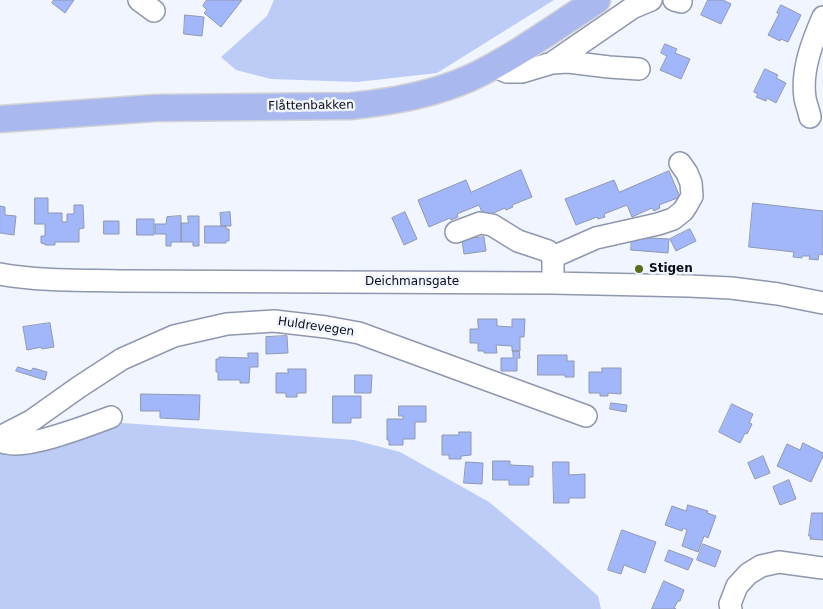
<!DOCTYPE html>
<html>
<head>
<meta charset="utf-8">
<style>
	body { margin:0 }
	canvas { display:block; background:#f1f5ff }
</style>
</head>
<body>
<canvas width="823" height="609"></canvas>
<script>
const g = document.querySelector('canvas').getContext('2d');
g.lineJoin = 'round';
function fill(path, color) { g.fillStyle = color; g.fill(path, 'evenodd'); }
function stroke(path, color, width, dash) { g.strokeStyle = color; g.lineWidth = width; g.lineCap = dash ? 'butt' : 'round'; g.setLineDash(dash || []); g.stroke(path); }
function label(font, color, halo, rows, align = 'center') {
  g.font = font + ' "DejaVu Sans",sans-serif'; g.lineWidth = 5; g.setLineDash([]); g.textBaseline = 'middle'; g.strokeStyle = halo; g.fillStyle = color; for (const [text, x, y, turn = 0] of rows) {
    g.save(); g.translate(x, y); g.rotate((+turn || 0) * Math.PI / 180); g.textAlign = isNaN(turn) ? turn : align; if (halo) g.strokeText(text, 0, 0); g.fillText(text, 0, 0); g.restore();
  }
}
const green = new Path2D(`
	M274,0H554L437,73L357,82L271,79L236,70L221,57L267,16Z
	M96,421L354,440L400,452L489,502L544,548L598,596L601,609H0V442Z`);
const building = new Path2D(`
	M54,0H74L65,13L52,3Z
	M207,0H242L221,27L204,13L207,10L203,6Z
	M708,0H723L731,4L721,24L701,15Z
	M781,5L801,15L788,42L781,39L780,41L768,35L779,14L777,13Z
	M185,15L204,17L202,36L184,34Z
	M665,44L677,49L675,53L690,59L681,79L660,70L667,56L661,53Z
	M765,69L778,75L776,78L786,83L776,103L767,98L766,101L756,97L758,94L754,92Z
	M521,170L532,197L512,205L513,207L506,210L505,208L484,217L479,205L457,214L458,217L451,220L450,218L429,227L418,200L466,180L471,192Z
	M669,171L680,197L659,205L660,208L654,211L652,208L632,217L627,205L604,214L605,217L598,219L597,217L576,225L565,199L614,180L619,192Z
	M35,198H48V213H62V222H67V214H74V205H83L84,228L79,229V242H55V245H45V244L41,243V236H45V224H35Z
	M753,203L823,211V255L819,254L818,260L809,259L810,256H802V258L793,257L794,252L749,247Z
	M0,206L5,207V215L16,216L14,235L0,233Z
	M230,212L231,226H221L220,213Z
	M405,212L417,239L404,245L392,218Z
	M181,216V242H171V246H166V234H155V224H166L167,217Z
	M188,216H199V246H193V242H181V223H188Z
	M137,219H154V235H137Z
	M104,221H119V234H104Z
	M205,226H226V229H229V241H226V243H205Z
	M690,229L696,241L676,251L670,239Z
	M484,237L486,251L464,254L462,240Z
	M632,237L669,239L668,253L631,250Z
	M478,319H497V326L512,327V319H525L524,337H520V351H512V346L496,345L497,353H484V351H478V343H470V329H478Z
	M50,323L54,347L42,349V347L27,350L23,327Z
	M287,336L288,353L266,354V337Z
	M513,351H519L520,358H517V371H501V358H513Z
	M248,353H258V367H250L249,383H240V380H218V372H216V359H219V357L248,358Z
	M538,355H567V361H574V377H565V375H538Z
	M18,367L31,371L33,368L47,372L45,380L16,371Z
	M602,368H621V394L608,393V396H600V393H589V372H602Z
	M288,369H306V393H297V397H286V393H276V373H288Z
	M355,375H372L371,393H355Z
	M141,394L200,395L199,420L160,418V411H141Z
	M333,396H361V418H351V423H333Z
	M611,403L627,405L626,412L610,409Z
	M732,404L753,414L749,423L752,424L747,434L745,433L740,443L719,432Z
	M399,406H426V422H415V439H403V445H389V440H387V419H403V416H399Z
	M459,432H471V455L461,456V459H449V455H442V435H459Z
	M803,443L823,453V456L811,482L777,466L787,444L800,450Z
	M763,456L770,473L755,479L748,463Z
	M493,461H510V465L533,466V477H529V485H509V480H493Z
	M466,462L483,463L482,484L464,483Z
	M553,462H569V475L585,474V498H569V503H554Z
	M789,480L796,499L780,505L773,487Z
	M688,505L708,511L707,513L716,516L708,538L704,536L698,552L682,546L687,530L683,528L682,531L665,525L672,506L686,511Z
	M812,513H823V540L810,539L811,536H809Z
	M622,530L656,542L645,573L624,565L621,574L608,570Z
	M703,544L721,551L715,567L697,560Z
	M669,550L693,559L688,570L665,561Z
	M664,581L684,590L680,601H678L674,608L676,609H652Z`);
const minor = new Path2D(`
	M139,0L154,11
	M674,0L681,2
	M552,63L632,8L651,0
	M493,66L507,72H522L552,63L568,62L609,67L639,69
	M810,117C809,111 806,104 805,98C801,71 812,42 823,17
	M456,232L480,223L492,225L518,241L548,251L553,257V271
	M553,257L596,238L658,224L673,219L683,211L687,205L692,196L691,183L687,173L680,163
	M0,274C39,281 80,280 120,281L552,283L689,286L731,288L778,294L823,303
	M0,437L31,421L79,387L122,359L174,336L227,324L274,321L326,327L359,333L586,416
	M0,439C3,442 3,443 7,443C29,449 89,425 111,417
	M731,609L730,604L737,586L748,574L761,566L779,562L823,568`);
const major = new Path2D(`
	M0,119L155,108L351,106C392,102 432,95 470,78C513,58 557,26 597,0`);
const markers = [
	[639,269,5,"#5c6c18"]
];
const streetNames = [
	["Flåttenbakken",311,106,-1],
	["Deichmansgate",412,282],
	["Huldrevegen",316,327,8]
];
const poiNames = [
	["Stigen",649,269]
];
fill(green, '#bdccf7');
fill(building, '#a2b7fa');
stroke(building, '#9098af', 1);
stroke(minor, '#8f97ae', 24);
stroke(major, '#d3d3d5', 29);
stroke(minor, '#fff', 21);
stroke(major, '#a9b8ee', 26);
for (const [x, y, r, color] of markers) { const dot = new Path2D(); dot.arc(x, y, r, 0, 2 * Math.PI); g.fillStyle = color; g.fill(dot); stroke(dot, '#f1f5ff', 2); }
label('12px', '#0a0c14', '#f1f5ff', streetNames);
label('bold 12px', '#0a0c14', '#f1f5ff', poiNames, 'left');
</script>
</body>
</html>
